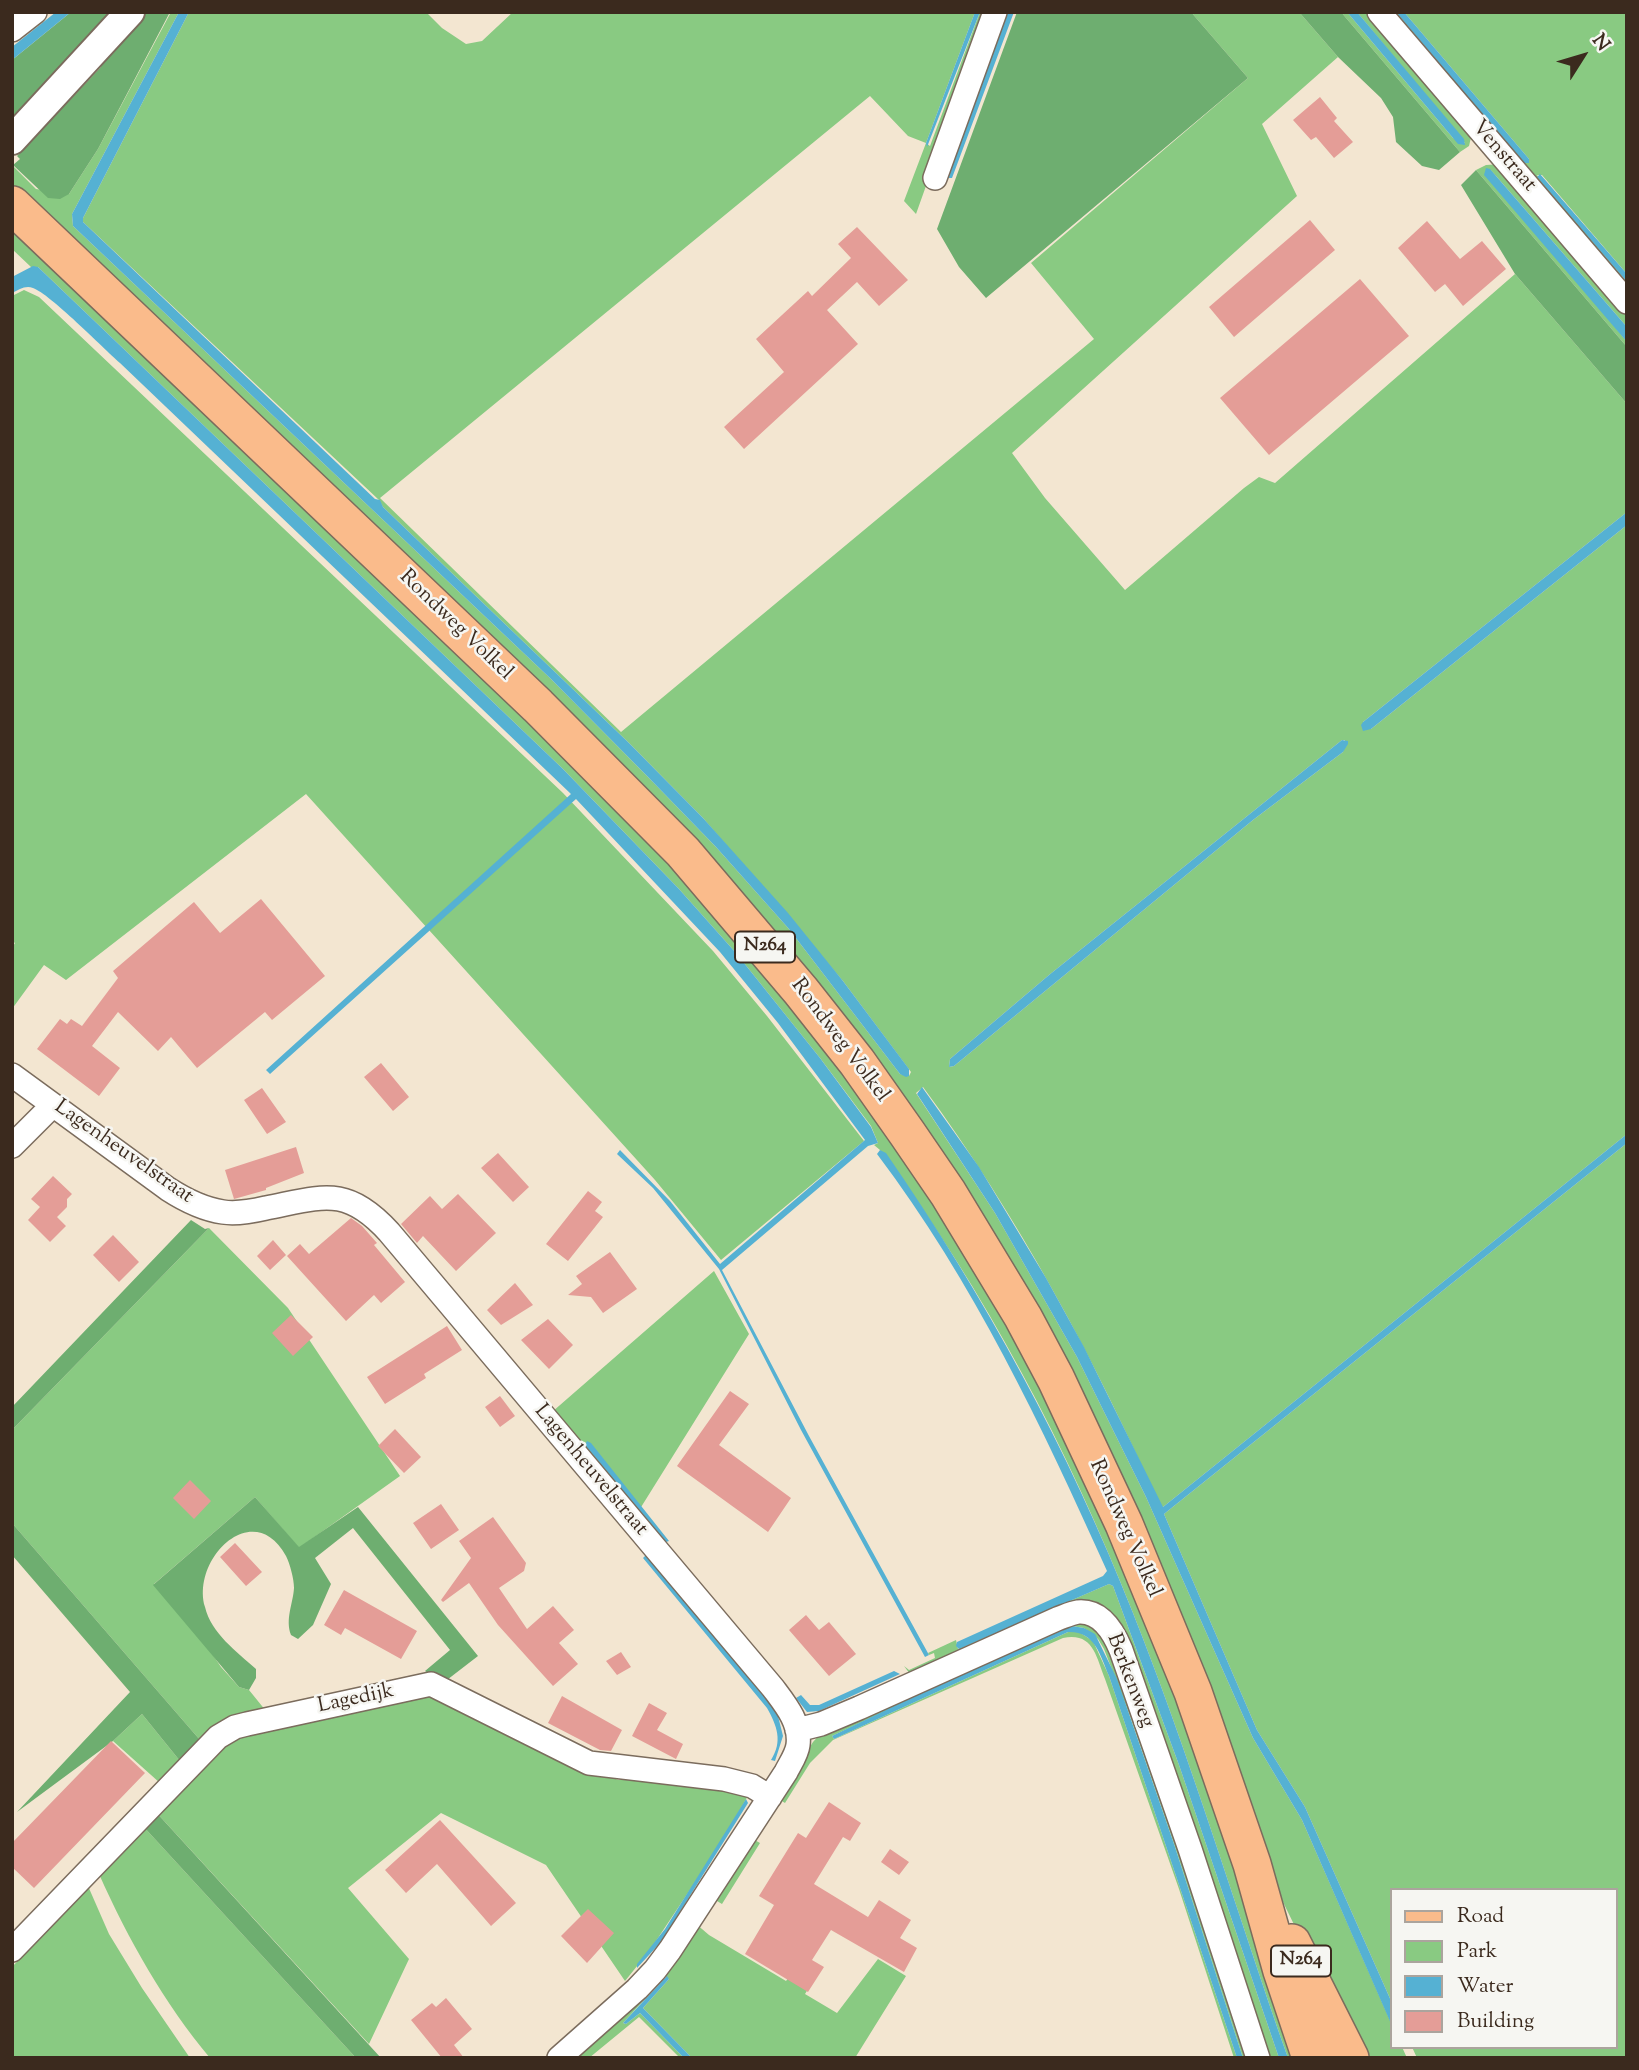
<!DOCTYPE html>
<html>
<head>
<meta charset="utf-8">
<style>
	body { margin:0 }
	#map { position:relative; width:1639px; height:2070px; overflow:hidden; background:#f3e6d1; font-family:"Sorts Mill Goudy",serif }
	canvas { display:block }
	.frame { position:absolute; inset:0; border:14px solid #3b2a1e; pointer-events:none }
	.legend { position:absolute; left:1390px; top:1888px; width:228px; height:161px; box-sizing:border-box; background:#f6f6f2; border:2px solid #aba49d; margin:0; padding:9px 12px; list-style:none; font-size:21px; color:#3b2a1e }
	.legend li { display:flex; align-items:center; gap:14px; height:35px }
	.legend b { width:35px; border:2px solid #aba49d }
	.north { position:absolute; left:1548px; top:21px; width:70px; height:70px; -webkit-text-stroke:5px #f6f6f2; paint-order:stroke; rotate:53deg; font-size:19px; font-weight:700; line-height:28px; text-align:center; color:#3b2a1e }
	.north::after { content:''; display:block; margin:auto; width:24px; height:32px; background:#3b2a1e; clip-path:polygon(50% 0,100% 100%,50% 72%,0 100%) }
</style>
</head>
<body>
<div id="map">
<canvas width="1639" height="2070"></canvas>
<div class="frame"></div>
<ul class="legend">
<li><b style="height:9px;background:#fabb8b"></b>Road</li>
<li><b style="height:19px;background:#89ca82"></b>Park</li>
<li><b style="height:19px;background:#55b1d3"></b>Water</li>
<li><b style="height:19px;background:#e49d97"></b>Building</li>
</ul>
<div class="north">N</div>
</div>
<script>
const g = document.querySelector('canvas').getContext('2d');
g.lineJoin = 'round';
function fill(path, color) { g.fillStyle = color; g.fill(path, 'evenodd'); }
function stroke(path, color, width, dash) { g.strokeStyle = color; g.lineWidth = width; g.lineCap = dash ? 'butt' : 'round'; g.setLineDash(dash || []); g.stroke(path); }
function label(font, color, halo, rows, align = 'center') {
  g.font = font + ' "Sorts Mill Goudy",serif'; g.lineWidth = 5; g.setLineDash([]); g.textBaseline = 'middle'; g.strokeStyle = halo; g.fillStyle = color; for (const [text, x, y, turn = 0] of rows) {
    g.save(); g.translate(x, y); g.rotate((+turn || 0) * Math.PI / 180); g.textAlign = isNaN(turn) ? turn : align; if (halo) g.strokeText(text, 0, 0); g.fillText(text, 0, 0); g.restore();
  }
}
const green = new Path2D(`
	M171,12H179L72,214L73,226L551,679L649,778L716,847L789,929L900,1074L909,1076L911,1072L843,981L703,818L629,743L383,507L379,500L83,222V218L189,12H426L442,28L466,44L482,41L513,12H975L926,143L930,146L980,12H988L916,214L904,201L926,143L908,136L870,96L380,498L621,732L1094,339L1031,263L1248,78L1191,12H1299L1338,57L1262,124L1297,196L1012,453L1045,498L1125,590L1244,488L1259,477L1275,483L1515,274L1627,404V512L1363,722L1371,729L1627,525V1134L1163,1507L1160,1506C1095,1360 1018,1216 923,1087L916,1093L995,1213L1077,1357L1146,1497L1253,1738L1302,1820L1392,2025V2047H1402L1407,2058H1359L1284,1904L1264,1859L1223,1745L897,1098L12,188V165L36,189L69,194L98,149ZM1342,740H1345L1343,752L1253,820L954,1066L949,1067L950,1059L1049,975Z
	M1341,12H1347L1453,138L1465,143L1357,12H1373L1473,129L1469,146L1460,152Z
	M1386,12H1396L1523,163L1529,159L1404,12H1627V274L1542,175H1537L1627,282V294Z
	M1502,164L1627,310V327L1490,169L1627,342V347L1476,170L1486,165Z
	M12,223L620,805L858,1083L1006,1313L1153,1622L1303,2058H1288C1236,1910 1191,1759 1133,1613C1068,1449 986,1291 880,1150L874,1145L878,1143L871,1126L820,1058L736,953L679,889L563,769L38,267H31L12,249Z
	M24,290L39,297L563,793L713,951L767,1016L864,1141L721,1260L655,1180L306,794L66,980L44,965L12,1009V948L15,943L12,941V296Z
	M1627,1143V2058H1417L1412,2047H1616V1890H1392V2003L1305,1807L1257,1730L1164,1514Z
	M209,1228L288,1308L400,1476L299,1548L255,1497L154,1584L207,1646L221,1667L239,1687L249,1690L266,1711L200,1740L12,1523V1430Z
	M714,1271L749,1334L638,1512L552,1412Z
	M1109,1584L1113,1586L1179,1765L1279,2058H1263L1116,1624L1105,1608L1087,1603L913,1678L904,1666L909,1670L935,1658L934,1653L929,1655L928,1653L956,1640L958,1649Z
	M1076,1618L1105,1629L1254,2058H1243L1174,1844L1130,1716L1104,1649L1098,1639L1084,1628L1072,1626L1051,1634L832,1736L834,1739L1068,1632H1079L1093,1641L1109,1676L1237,2058H1234L1179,1889L1105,1679C1096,1656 1093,1632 1063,1638L833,1740L810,1763L785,1803L777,1798L813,1742L823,1731Z
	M422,1686L602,1775L619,1780L639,1778L749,1794L721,1843L650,1950L625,1981L546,1865L441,1813L348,1888L409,1959L369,2044L155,1811L220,1741Z
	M142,1714L180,1761L160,1783L113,1741Z
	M142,1825L356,2058H210C164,2003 128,1939 99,1874Z
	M751,1838L760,1843L722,1904L712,1898Z
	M88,1886L109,1934L142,1988L190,2058H12V1967Z
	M695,1923L709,1935L786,1981L789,1977L808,1989L805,1994L837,2013L878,1959L906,1976L855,2058H692L643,2008L669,1979L665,1977L623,2023L626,2024L640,2013L684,2058H680L639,2017L589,2058H568Z`);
const forest = new Path2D(`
	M71,12H117L12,121V60Z
	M144,12H170L98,149L69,194L60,199L48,198L13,165L20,159L17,156L100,68L105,60L104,58Z
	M1017,12H1191L1248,78L986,298L959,267L937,229Z
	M1299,12H1341L1460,152L1439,170L1422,166L1396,142L1393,117L1381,98L1338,57Z
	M1476,170L1627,347V404L1515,274L1461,185Z
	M191,1220L205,1229L209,1228L12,1430V1407Z
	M255,1497L299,1547L358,1507L478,1656L443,1683L425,1671L450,1650L353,1528L315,1558L331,1584L313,1625L298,1639L291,1635C285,1619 293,1604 294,1588C294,1579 290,1564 286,1556C254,1497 191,1558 205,1607C211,1633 237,1652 256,1669V1678L249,1690L239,1687L153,1585Z
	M12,1523L200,1740L180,1761L142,1714L113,1741L17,1812L130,1692L12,1555Z
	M155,1811L381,2058H356L142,1825Z`);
const water = new Path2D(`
	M56,12H71L12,60V47Z
	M179,12H189L83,218V222L375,499L380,500L383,507L629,743L703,818L788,913L843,981L909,1069V1076L906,1077L900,1074L789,929L716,847L649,778L551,679L73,226L72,214Z
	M975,12H980L927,147L926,143Z
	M1006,12H1014L952,178H947L946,175Z
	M1347,12H1357L1464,139L1465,145L1458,144L1453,138Z
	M1396,12H1404L1529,159V163H1523Z
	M1486,168L1490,169L1627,327V342L1484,175Z
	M1540,174L1627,274V282L1537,177Z
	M33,266L38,267L563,769L679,889L736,953L820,1058L871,1127L878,1143L868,1146L722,1270L809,1436L929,1655L925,1657L801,1430L719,1269L653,1188L617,1154L620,1150L670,1201L720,1264L865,1140L778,1023L720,952L576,799L270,1074L266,1070L571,794L120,363C103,348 50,294 33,288C25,285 19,290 12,293V277Z
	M1627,512V525L1371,729L1363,731L1361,725L1363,722Z
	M1342,740L1348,741V744L1343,752L1253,820L954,1066L949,1067L950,1059L1049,975Z
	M922,1087L979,1167L1046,1278L1084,1347L1163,1507L1627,1134V1143L1164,1514L1257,1730L1305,1807L1392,2003V2026L1302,1820L1253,1738L1146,1497L1077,1357L995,1213L917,1094Z
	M880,1150L886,1153C985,1296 1069,1451 1133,1613C1191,1759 1236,1910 1288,2058H1279L1179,1765L1113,1586L1109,1584L959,1649L956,1646L957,1642L1103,1576L1107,1571C1042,1426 973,1281 877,1154Z
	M587,1441L591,1443L669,1541L666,1542L585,1445Z
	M646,1555L777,1712L783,1736L775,1761L771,1760C783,1741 777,1726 767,1708L643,1558Z
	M1072,1626L1084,1628L1095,1634L1117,1679L1174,1844L1243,2058H1237L1109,1676C1100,1655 1095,1631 1068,1632L834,1739L832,1736L936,1686Z
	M894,1671L900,1674L819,1711L807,1712L796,1698L801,1695L810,1705H819Z
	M746,1799L748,1803L661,1942L637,1968V1964L665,1929Z
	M667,1976L669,1979L643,2008L692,2058H684L640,2013L626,2024L623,2023Z`);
const building = new Path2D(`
	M1320,97L1337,118L1334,121L1353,142L1334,158L1316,137L1311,140L1293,120Z
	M1310,220L1335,250L1234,337L1209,307Z
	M1427,221L1460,259L1482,241L1506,269L1463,306L1445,284L1435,292L1398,248Z
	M857,227L908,280L879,306L857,282L827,310L858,344L744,449L724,427L784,372L756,339L808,291L812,296L851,258L838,244Z
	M1360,279L1409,336L1269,455L1220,398Z
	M261,899L325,976L272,1020L265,1012L197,1068L171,1037L158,1051L118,1012L92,1046L120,1068L99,1096L37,1049L60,1019L67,1024L71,1019L82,1026L118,978L113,971L194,902L220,933Z
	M381,1063L409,1097L393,1111L364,1077Z
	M262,1088L286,1122L267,1134L244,1100Z
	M296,1147L304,1173L266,1188V1190L234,1199L225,1170Z
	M498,1153L529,1187L513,1202L481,1168Z
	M53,1176L72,1194L67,1199V1207L57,1217L66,1226L50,1242L28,1220L40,1207L31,1199Z
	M588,1191L602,1202L595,1211L603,1217L568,1261L546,1244Z
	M458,1194L496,1233L456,1271L423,1236L417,1243L401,1224L430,1196L442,1209Z
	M351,1218L362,1226L377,1243L374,1245L405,1282L381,1303L374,1295L346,1321L287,1256L300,1244L309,1254Z
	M113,1235L139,1262L119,1282L93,1255Z
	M273,1240L286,1255L270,1270L257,1256Z
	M610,1252L637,1289L603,1313L591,1297L568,1295L582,1284L576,1276Z
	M515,1283L533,1305L501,1325L487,1310Z
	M291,1315L313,1337L293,1356L272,1333Z
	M548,1319L573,1345L549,1369L521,1340Z
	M447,1326L462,1350L424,1374L426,1378L385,1404L367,1377Z
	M730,1391L749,1404L719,1445L791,1498L768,1532L677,1466Z
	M500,1396L515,1416L500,1427L485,1407Z
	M395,1429L421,1457L404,1473L378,1446Z
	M190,1480L211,1501L194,1519L173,1498Z
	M441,1504L459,1530L431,1549L413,1523Z
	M493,1517L526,1563L524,1571L499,1588L527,1629L553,1606L574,1630L559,1643L578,1664L553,1686L498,1625L469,1583L443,1602L441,1600L471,1558L459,1541Z
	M235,1543L262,1572L246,1586L220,1557Z
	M344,1590L417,1631L401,1659L345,1628L341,1635L324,1625Z
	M806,1615L819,1630L829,1622L856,1654L829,1676L789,1630Z
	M621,1652L631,1667L617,1675L606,1661Z
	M562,1696L622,1730L611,1751L600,1750L548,1723Z
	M649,1703L667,1713L657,1730L683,1744L676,1759L632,1736Z
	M111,1741L145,1773L34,1888L12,1867V1843Z
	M829,1802L861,1823L850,1841L843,1837L814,1884L868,1917L879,1900L911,1920L900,1938L917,1948L904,1972L831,1930L812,1960L824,1967L808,1992L745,1954L774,1905L759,1896L798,1833L806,1838Z
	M440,1820L516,1903L491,1926L437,1864L406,1893L385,1870Z
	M890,1849L909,1862L899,1875L881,1862Z
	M588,1909L614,1933L587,1963L561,1936Z
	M446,1998L472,2029L454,2045L464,2058H442L411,2020L432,2003L436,2007Z`);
const minor = new Path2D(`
	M1379,12L1627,302
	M12,30L35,12
	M935,178L995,12
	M12,1075L168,1189C185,1200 202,1209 223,1212C236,1214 253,1211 266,1208C323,1197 346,1185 389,1232L773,1688C785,1704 801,1723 798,1745C797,1754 790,1764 786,1772L670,1950L655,1970L637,1989L559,2058
	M12,1146L53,1105
	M797,1730L821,1724L859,1708L1057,1619C1063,1617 1071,1613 1078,1612C1101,1610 1114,1633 1121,1650L1190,1849L1258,2058
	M12,1950L218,1737L235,1727L247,1724L431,1684L589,1763L724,1779L752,1786L770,1797`);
const tertiary = new Path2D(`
	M12,140L130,12`);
const primary = new Path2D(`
	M12,205L538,706L683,852L801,991L857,1062L907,1133L948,1193L1023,1317L1056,1379L1124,1524L1193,1692L1252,1864L1282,1971L1311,2058
	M1292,1943L1350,2058`);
const shields = [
	[765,947,60],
	[1301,1961,60]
];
const shieldNames = [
	["N264",765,947],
	["N264",1301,1961]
];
const streetNames = [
	["Venstraat",1503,157,49],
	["Rondweg Volkel",455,626,44],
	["Rondweg Volkel",839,1041,53],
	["Lagenheuvelstraat",123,1153,35],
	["Lagenheuvelstraat",590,1471,50],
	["Rondweg Volkel",1124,1529,66],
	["Berkenweg",1129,1681,69],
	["Lagedijk",356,1700,-12]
];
fill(green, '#89ca82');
fill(forest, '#6eae70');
fill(water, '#55b1d3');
fill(building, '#e49d97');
stroke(minor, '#7b6c5d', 26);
stroke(tertiary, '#7b6c5d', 32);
stroke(primary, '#7b6c5d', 40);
stroke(minor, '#fff', 23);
stroke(tertiary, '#fff', 28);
stroke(primary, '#fabb8b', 37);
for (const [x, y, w] of shields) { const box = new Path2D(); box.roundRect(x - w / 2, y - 15.5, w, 31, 5); g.fillStyle = '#f6f6f2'; g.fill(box); stroke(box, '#3b2a1e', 2); }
label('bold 19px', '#3b2a1e', null, shieldNames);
label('21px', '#3b2a1e', '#f6f6f2', streetNames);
</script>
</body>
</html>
